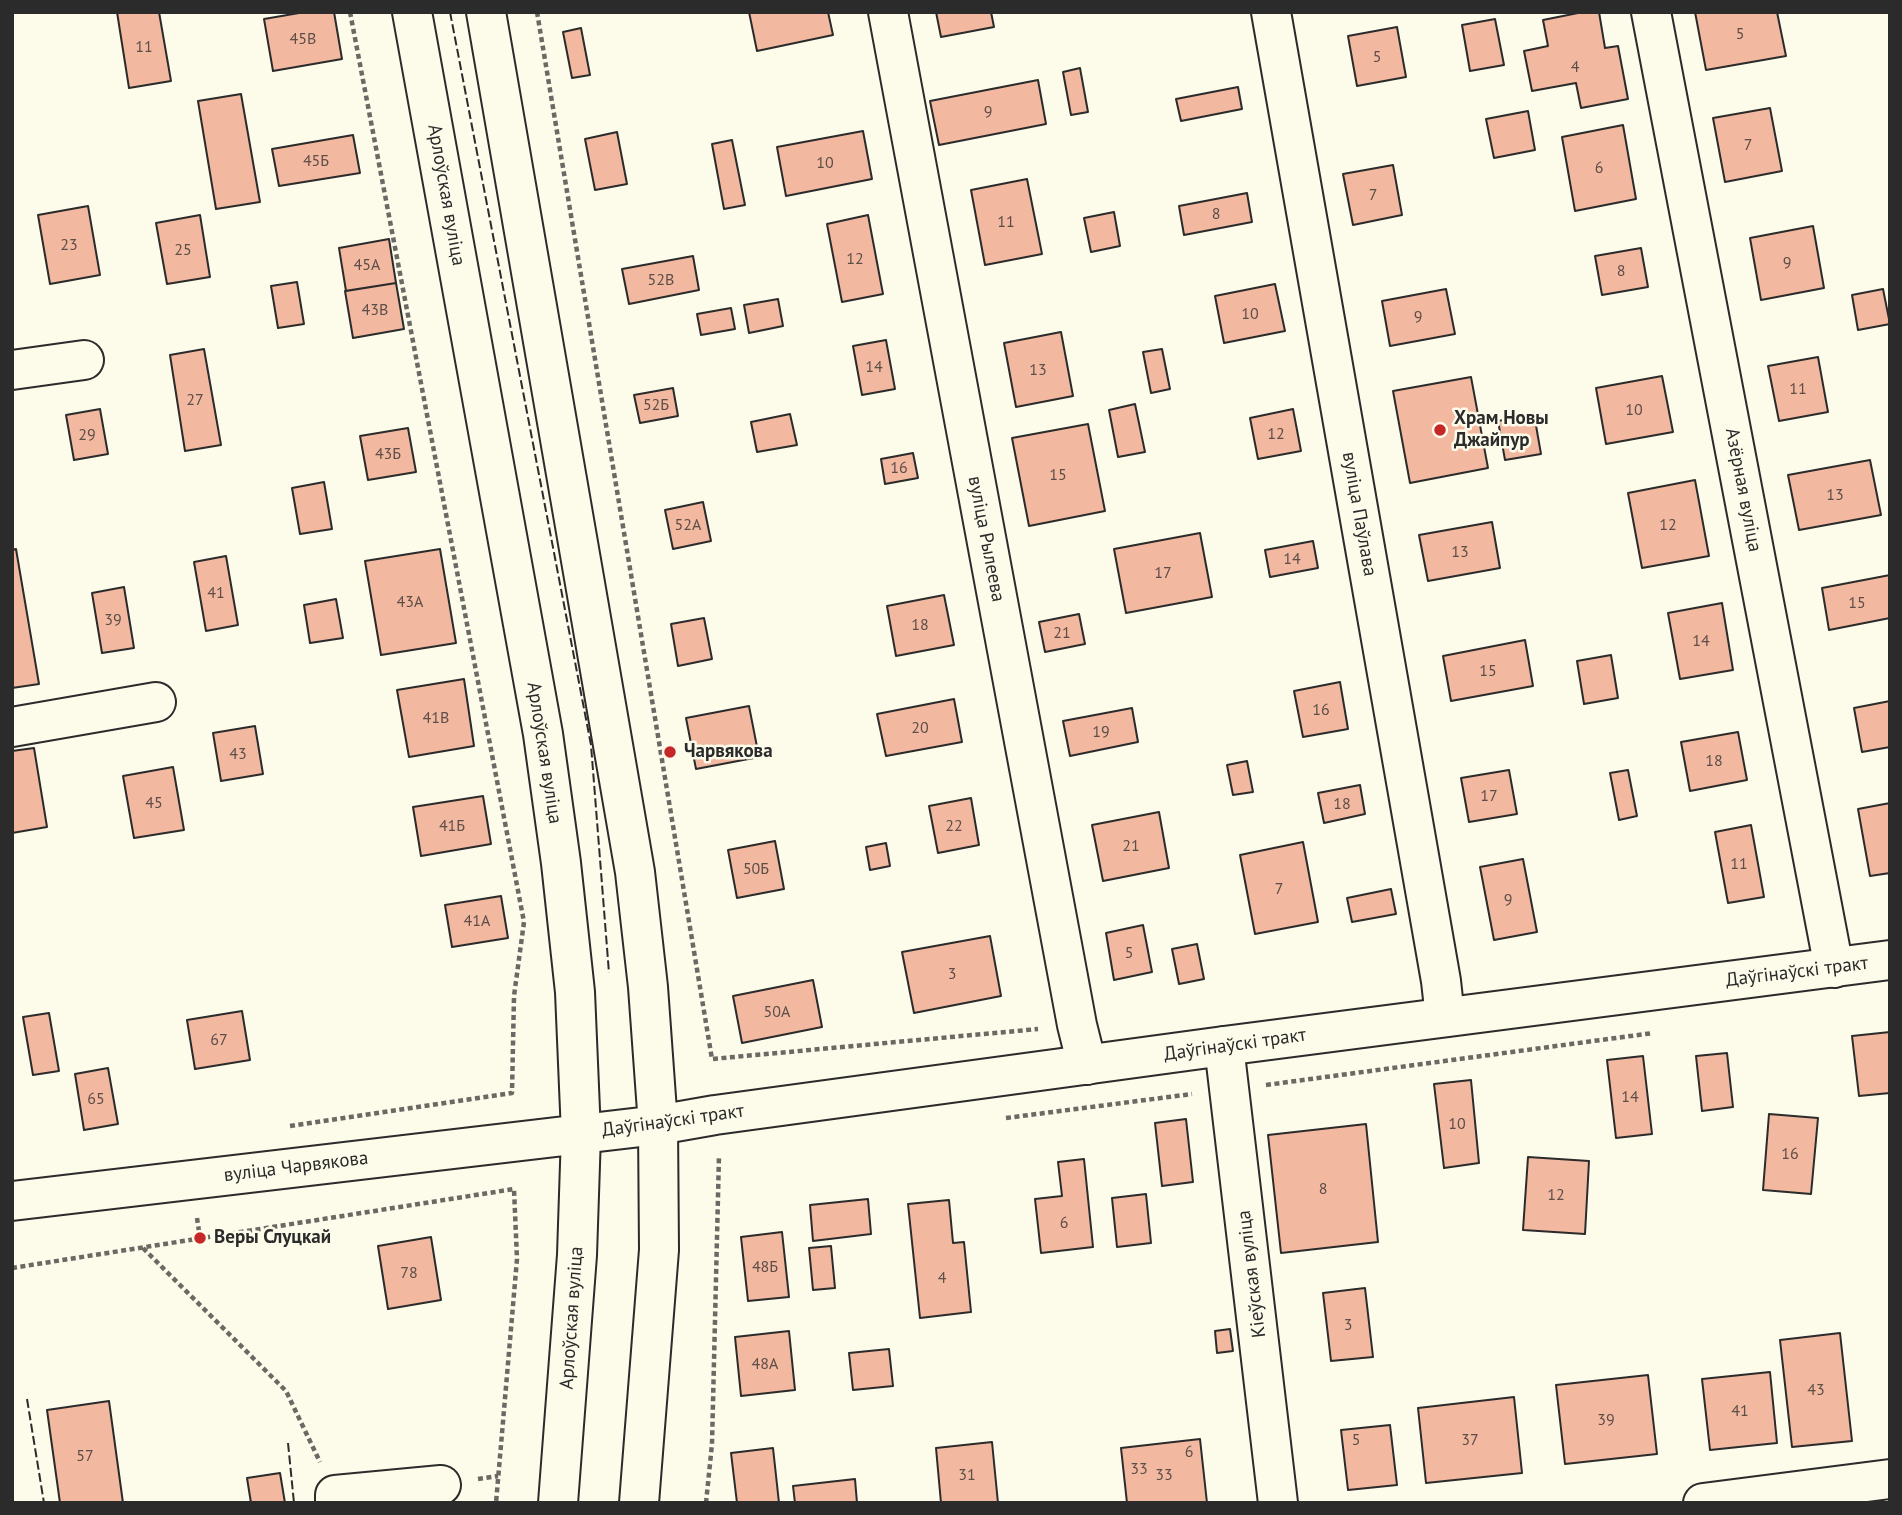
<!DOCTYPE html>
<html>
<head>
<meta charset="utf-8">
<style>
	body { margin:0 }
	#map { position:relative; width:1902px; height:1515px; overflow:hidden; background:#fdfbea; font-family:"PT Sans",sans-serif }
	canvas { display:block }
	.frame { position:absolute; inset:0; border:14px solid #2b2b2b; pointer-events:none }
</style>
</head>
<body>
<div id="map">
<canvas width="1902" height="1515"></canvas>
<div class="frame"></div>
</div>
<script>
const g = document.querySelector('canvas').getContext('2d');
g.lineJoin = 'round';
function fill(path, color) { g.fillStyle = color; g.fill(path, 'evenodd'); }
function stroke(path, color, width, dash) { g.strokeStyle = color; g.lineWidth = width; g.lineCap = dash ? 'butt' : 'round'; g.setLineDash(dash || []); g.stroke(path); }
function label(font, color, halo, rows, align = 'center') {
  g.font = font + ' "PT Sans",sans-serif'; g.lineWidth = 5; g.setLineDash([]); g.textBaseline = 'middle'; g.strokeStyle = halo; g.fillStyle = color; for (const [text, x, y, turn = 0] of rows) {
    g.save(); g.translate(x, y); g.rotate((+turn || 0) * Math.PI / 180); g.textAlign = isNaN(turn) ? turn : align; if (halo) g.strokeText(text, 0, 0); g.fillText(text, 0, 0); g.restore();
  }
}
const building = new Path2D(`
	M117,12H159L171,81L129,88Z
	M305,12H334L342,59L273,71L264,19Z
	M749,12H828L833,35L757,51Z
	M936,12H991L994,27L941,37Z
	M1583,12H1599L1605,48L1618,46L1628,99L1581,108L1576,83L1532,91L1524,51L1548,46L1543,20Z
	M1695,12H1777L1786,56L1706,70Z
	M1495,19L1504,65L1470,71L1462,25Z
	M1397,27L1406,77L1357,86L1348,36Z
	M581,28L590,75L572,78L563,32Z
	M1080,68L1088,112L1071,115L1063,72Z
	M1038,80L1046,124L939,145L930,101Z
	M1238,87L1242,109L1181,121L1176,99Z
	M241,94L260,202L216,209L198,101Z
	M1770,108L1782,171L1725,182L1713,118Z
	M1528,111L1535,150L1494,158L1486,119Z
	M1623,125L1636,199L1575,211L1562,137Z
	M863,131L872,179L786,196L777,147Z
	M617,132L627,184L595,190L585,139Z
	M353,135L360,173L279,186L272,149Z
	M732,140L745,205L724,209L712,144Z
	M1393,165L1402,215L1353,225L1343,174Z
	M1027,179L1042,254L985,265L971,190Z
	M1247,193L1252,222L1184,235L1179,206Z
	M88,206L100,275L50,284L38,215Z
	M1114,212L1120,246L1091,252L1084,218Z
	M200,215L210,277L167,284L156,223Z
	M868,215L883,294L842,302L827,224Z
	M1813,226L1824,288L1761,300L1750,238Z
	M389,239L396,283L346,291L339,248Z
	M1641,248L1648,287L1602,295L1595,256Z
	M693,256L699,290L629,304L622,269Z
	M297,282L304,324L278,328L271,286Z
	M396,283L404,329L353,338L345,291Z
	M1275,284L1285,331L1224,343L1215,296Z
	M1446,289L1455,334L1390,346L1382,301Z
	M1883,289L1890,324L1858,330L1852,295Z
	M778,299L783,326L749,333L744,305Z
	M731,308L735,329L701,335L697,314Z
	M1061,332L1073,396L1016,407L1004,343Z
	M886,340L895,389L862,395L853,346Z
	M204,349L221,445L185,451L170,355Z
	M1162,349L1170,389L1151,393L1143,352Z
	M1818,357L1828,412L1779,421L1768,366Z
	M1662,376L1673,432L1606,444L1596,388Z
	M1471,377L1488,468L1410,483L1393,391Z
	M673,388L678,416L640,423L634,395Z
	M1135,404L1145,452L1118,457L1109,410Z
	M100,409L108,454L74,460L66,415Z
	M1293,409L1301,451L1258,459L1250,418Z
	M790,414L797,445L757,452L751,422Z
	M1534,414L1541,454L1505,460L1498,421Z
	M1088,424L1105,511L1029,526L1012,438Z
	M408,428L416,472L368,480L360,436Z
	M913,453L918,478L885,484L881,459Z
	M1870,460L1881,515L1799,530L1788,475Z
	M1695,480L1709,556L1642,568L1628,493Z
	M324,482L332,529L300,534L292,488Z
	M703,502L711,541L673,549L665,510Z
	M1492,522L1500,568L1428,581L1419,535Z
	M1200,533L1212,597L1126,613L1114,549Z
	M1313,541L1318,568L1270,577L1265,550Z
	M16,549L39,684L12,688V550Z
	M440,549L456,643L381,655L365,561Z
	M226,556L238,625L206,631L194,562Z
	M1890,575V618L1829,630L1822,588Z
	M124,587L134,648L102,653L92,593Z
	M944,595L954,645L896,656L887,606Z
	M336,599L343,638L310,643L304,605Z
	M1722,603L1733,670L1680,679L1668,613Z
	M1079,614L1085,644L1045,652L1039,622Z
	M704,618L712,659L678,666L671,624Z
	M1525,640L1533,686L1451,701L1443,656Z
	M1611,655L1618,698L1584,704L1577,661Z
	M464,679L474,746L409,757L397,690Z
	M1340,682L1348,729L1303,737L1294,691Z
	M954,699L962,742L886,756L877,714Z
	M1890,701V747L1862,752L1854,708Z
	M749,706L759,757L696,769L686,718Z
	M1132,708L1138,742L1070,756L1063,721Z
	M255,726L263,774L221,781L213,733Z
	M1738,732L1747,780L1690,791L1681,742Z
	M34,748L47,827L12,833V751Z
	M1247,761L1253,792L1233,795L1227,765Z
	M173,767L184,830L134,838L123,776Z
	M1509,770L1517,814L1469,822L1461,778Z
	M1628,770L1637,816L1619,820L1610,773Z
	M1360,785L1365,814L1324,823L1318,793Z
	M483,796L491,844L421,856L413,807Z
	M971,798L979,845L938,853L929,806Z
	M1890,803V873L1870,876L1858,809Z
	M1159,812L1169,868L1103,881L1092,825Z
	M1751,825L1764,897L1728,903L1715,832Z
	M775,841L784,889L737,898L728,850Z
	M1303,842L1318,922L1255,934L1240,855Z
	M886,843L890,866L870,870L866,847Z
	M1523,859L1537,932L1494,940L1480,867Z
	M1391,889L1396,914L1352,922L1347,898Z
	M501,896L508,938L452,947L445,905Z
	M1143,925L1152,972L1114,980L1106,933Z
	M990,936L1001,996L914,1013L902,952Z
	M1197,944L1204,979L1179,984L1172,949Z
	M813,980L822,1027L742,1043L733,996Z
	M242,1011L250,1060L195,1069L187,1020Z
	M49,1013L59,1071L33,1075L23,1017Z
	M1890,1032V1093L1859,1096L1852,1036Z
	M1727,1053L1733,1107L1702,1111L1696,1056Z
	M1643,1056L1652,1134L1616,1138L1607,1060Z
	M108,1068L118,1124L84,1130L75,1074Z
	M1471,1080L1479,1163L1444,1168L1434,1084Z
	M1769,1114L1818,1118L1811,1194L1763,1190Z
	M1186,1119L1193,1182L1162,1186L1155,1123Z
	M1366,1124L1378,1242L1281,1253L1268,1135Z
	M1528,1157L1589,1161L1585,1234L1523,1230Z
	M1084,1159L1093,1247L1041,1253L1035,1199L1062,1196L1058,1162Z
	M1146,1194L1151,1243L1117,1247L1112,1198Z
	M868,1199L871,1234L813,1241L810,1205Z
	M949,1200L953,1243L964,1242L971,1312L920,1318L908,1204Z
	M782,1232L789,1297L748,1301L741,1237Z
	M431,1237L441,1300L388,1309L378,1246Z
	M831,1246L835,1288L813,1290L809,1248Z
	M1365,1288L1373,1357L1331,1361L1323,1293Z
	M1230,1329L1233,1351L1217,1353L1215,1331Z
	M789,1331L795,1390L741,1396L735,1337Z
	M1840,1333L1852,1441L1792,1447L1780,1340Z
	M889,1349L893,1386L853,1390L849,1353Z
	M1770,1372L1777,1443L1710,1450L1702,1379Z
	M1648,1375L1657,1454L1565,1464L1556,1385Z
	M1514,1397L1522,1473L1426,1483L1418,1408Z
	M109,1401L123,1503H60L47,1410Z
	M1390,1425L1397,1485L1348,1490L1341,1430Z
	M1200,1439L1207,1503H1127L1121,1448Z
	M992,1442L998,1503H941L936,1448Z
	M773,1448L779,1503H737L731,1453Z
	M280,1473L285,1503H251L247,1478Z
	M855,1479L857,1503H795L793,1486Z`);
const path = new Path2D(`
	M537,12L712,1059L1038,1029
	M1266,1085L1653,1033
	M1006,1118L1192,1094
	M290,1126L512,1093L514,996L524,922L350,12
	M197,1218L200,1238
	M143,1248L286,1391L320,1462
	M12,1268L514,1189L517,1259L496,1503
	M478,1479L498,1476
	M706,1503L712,1444L719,1155`);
const minor = new Path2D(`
	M888,12L1077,1025L1087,1065
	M1271,12L1441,981L1445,1017
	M1651,12L1834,968
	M12,370L84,360
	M12,727L156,702
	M1224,1046L1278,1503
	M335,1503V1495L441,1485
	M1703,1503L1890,1479`);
const major = new Path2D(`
	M412,12L543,734L561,863L575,992L581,1134L577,1255L558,1503
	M486,12L635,872L648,987L658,1125L659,1250L639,1503
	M12,1201L658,1125L715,1115L1224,1046L1890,960`);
const fence = new Path2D(`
	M450,12L591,745L609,973
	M27,1399L44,1503
	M288,1443L294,1503`);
const markers = [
	[1440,430,7,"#c62828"],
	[670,752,7,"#c62828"],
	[200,1238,7,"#c62828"]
];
const numberNames = [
	["5",1740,34],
	["45В",303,39],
	["11",144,47],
	["5",1377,57],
	["4",1575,67],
	["9",988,112],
	["7",1748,145],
	["45Б",316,161],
	["10",825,163],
	["6",1599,168],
	["7",1373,195],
	["8",1216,214],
	["11",1006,222],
	["23",69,245],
	["25",183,250],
	["12",855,259],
	["9",1787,263],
	["45А",367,265],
	["8",1621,271],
	["52В",661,280],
	["43В",375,310],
	["10",1250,314],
	["9",1418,317],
	["14",874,367],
	["13",1038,370],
	["11",1798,389],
	["27",195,400],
	["52Б",656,405],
	["10",1634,410],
	["12",1276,434],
	["29",87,435],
	["43Б",388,454],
	["16",899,468],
	["15",1058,475],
	["13",1835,495],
	["52А",688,525],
	["12",1668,525],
	["13",1460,552],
	["14",1292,559],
	["17",1163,573],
	["41",216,593],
	["43А",410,602],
	["15",1857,603],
	["39",113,620],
	["18",920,625],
	["21",1062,633],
	["14",1701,641],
	["15",1488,671],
	["16",1321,710],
	["41В",436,718],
	["20",920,728],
	["19",1101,732],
	["43",238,754],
	["18",1714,761],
	["17",1489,796],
	["45",154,803],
	["18",1342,804],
	["41Б",452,826],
	["22",954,826],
	["21",1131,846],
	["11",1739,864],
	["50Б",756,869],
	["7",1279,889],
	["9",1508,900],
	["41А",477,921],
	["5",1129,953],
	["3",952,974],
	["50А",777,1012],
	["67",219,1040],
	["14",1630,1097],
	["65",96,1099],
	["10",1457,1124],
	["16",1790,1154],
	["8",1323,1189],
	["12",1556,1195],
	["6",1064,1223],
	["48Б",765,1267],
	["78",409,1273],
	["4",942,1278],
	["3",1348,1325],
	["48А",765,1364],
	["43",1816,1390],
	["41",1740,1411],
	["39",1606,1420],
	["5",1356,1440],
	["37",1470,1440],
	["6",1189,1452],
	["57",85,1456],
	["33",1139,1469],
	["31",967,1475],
	["33",1164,1475]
];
const streetNames = [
	["Арлоўская вуліца",446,195,80],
	["Азёрная вуліца",1743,490,79],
	["вуліца Паўлава",1359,514,80],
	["вуліца Рылеева",986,539,79],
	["Арлоўская вуліца",544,753,81],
	["Даўгінаўскі тракт",1797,972,-7],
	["Даўгінаўскі тракт",1235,1045,-8],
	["Даўгінаўскі тракт",673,1121,-8],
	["вуліца Чарвякова",296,1167,-7],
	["Кіеўская вуліца",1252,1274,-97],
	["Арлоўская вуліца",572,1318,-86]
];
const poiNames = [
	["Храм Новы",1454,419],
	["Джайпур",1454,441],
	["Чарвякова",684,752],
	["Веры Слуцкай",214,1238]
];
fill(building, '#f2b8a0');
stroke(building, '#2b2b2b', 2);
stroke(minor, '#2b2b2b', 42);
stroke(major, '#2b2b2b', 42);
stroke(path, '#6a6964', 4.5, [5, 3.5]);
stroke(minor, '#fdfbea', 38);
stroke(major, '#fdfbea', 38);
stroke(fence, '#2b2b2b', 2, [9, 3.5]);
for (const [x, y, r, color] of markers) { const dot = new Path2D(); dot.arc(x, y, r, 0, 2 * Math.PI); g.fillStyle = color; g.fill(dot); stroke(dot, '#fdfbea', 2.5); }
label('16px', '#5d4e48', null, numberNames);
label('19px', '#2b2b2b', '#fdfbea', streetNames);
label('bold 19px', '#2b2b2b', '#fdfbea', poiNames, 'left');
</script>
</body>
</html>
